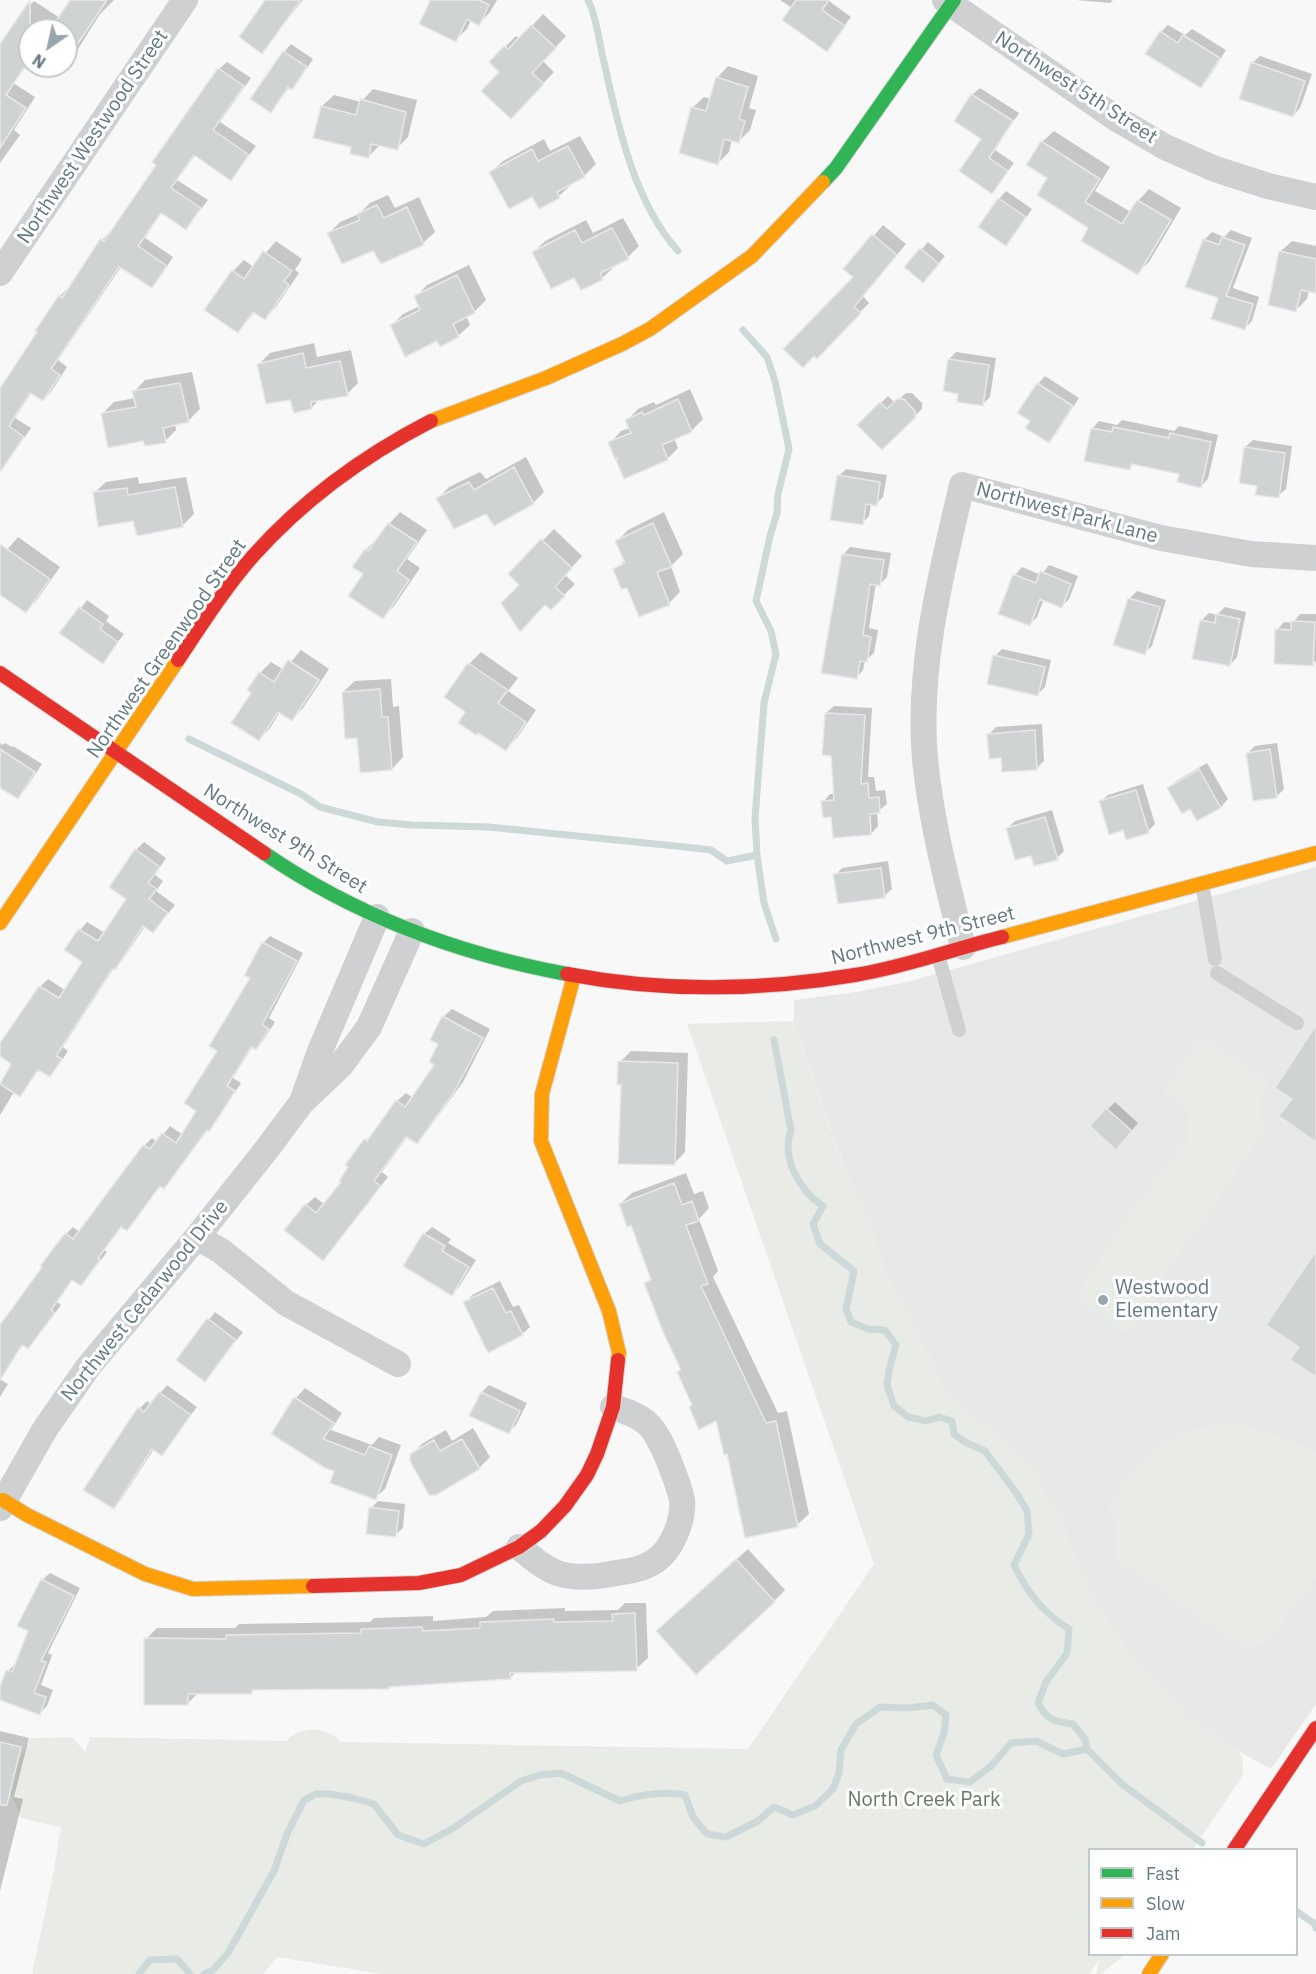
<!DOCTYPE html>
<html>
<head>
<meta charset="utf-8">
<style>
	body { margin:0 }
	#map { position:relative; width:1316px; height:1974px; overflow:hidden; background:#f8f8f8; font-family:"IBM Plex Sans",sans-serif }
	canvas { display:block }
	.legend { position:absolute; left:1088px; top:1848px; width:210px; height:108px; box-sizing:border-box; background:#fff; border:2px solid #c1c9cd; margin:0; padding:8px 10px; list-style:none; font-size:18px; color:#637983 }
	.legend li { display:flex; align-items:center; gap:12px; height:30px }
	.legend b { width:30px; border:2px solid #c1c9cd }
	.north { position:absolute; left:18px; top:18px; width:60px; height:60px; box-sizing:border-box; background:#fff; border:2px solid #c1c9cd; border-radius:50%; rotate:214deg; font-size:16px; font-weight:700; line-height:24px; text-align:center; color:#637983 }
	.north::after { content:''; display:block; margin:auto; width:21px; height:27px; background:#97a5ac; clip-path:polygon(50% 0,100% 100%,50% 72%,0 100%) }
</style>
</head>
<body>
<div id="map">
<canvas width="1316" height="1974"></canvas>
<ul class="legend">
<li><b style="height:8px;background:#30b455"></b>Fast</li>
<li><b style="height:8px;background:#ff9f0a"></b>Slow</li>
<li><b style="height:8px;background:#e5322d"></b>Jam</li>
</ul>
<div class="north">N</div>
</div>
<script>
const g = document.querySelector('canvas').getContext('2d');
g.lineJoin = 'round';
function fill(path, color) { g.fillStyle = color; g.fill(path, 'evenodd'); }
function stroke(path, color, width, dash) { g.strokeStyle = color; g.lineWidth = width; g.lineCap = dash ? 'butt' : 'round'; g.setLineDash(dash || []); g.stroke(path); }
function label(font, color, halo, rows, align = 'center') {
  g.font = font + ' "IBM Plex Sans",sans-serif'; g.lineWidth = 6; g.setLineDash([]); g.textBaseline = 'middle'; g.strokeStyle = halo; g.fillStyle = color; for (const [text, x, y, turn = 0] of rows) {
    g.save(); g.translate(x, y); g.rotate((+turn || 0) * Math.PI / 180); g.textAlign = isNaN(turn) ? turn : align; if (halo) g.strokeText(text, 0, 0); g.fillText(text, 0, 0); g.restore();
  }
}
const built = new Path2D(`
	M1316,867V1704L1271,1769L1240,1752L987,1580L794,1021V1000L856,992L907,982Z`);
const green = new Path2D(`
	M794,1021L844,1167L871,1223L876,1245L898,1293L923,1340L941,1382L955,1400L1027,1460L1037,1472L1050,1501L1063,1522L1077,1560L1098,1603L1135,1662L1193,1719L1240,1752L1239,1754L1242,1756L1243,1775L1193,1849L1090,1850V1954L1124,1955L1101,1974H1096L1100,1958L1089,1974H382L277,1957L263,1974H32L53,1875L61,1827L21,1818L6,1782L31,1738L72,1737L85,1752L90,1737L286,1741C301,1725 326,1726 341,1742L748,1749L874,1564L687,1024Z
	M1201,1037L1268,1082C1260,1099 1260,1111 1266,1129L1125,1333L1077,1298L1090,1275L1133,1210L1185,1140L1191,1109L1165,1092Z
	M1231,1422L1307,1445L1316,1453V1576L1271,1638L1247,1650L1117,1559L1110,1502L1134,1468L1179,1433Z`);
const shadow = new Path2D(`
	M72,0H114L100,14L73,57L66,64V30H30V62L26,68L15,78L0,68V47L24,11L34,1L60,18Z
	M267,0H303L262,52Z
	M432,0H497L490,12L479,24L471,20L467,29L455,40Z
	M780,0H830L829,1L851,17L826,50L792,8Z
	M1076,0H1113L1110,3Z
	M543,14L566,36L543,61L554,72L522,106L501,71L505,47L516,36L520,39Z
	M1168,25L1185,35L1192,29L1226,50L1208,79L1201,86L1161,32Z
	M291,44L313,59L299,81L292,88L290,87L271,111L284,52Z
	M1260,56L1312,74L1300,108L1293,116L1252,63Z
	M227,62L251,78L220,122L256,146L231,179L196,154L177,180L208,200L186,229L162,212L145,238L173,257L159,279L152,287L121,267L58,360L67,367L51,392L43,400L32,392L15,418L31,428L0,473V390L60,296L68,288L69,289L102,240L110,232L111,233L219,69Z
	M728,66L758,76L749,108L756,110L750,130L738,142L732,140L729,152L718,163L692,108L704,97L711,99L717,78Z
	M7,79L35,97L14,130L20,135L0,163V86Z
	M980,88L1019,113L995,150L1014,163L992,192L983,138L972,95Z
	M373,89L417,100L408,137L397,148L380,145L368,157L352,146L315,137L322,106L334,95L361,102Z
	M1054,131L1110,167L1095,191L1131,212L1138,201L1149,189L1181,208L1149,262L1137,273L1090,228L1049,178L1042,142Z
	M580,136L596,164L584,176L570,183L571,185L559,196L539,207L533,195L491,172L503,161L544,139L550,151Z
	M1006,191L1032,209L1013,237L1006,244L999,199Z
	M388,195L395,208L419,197L435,232L423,243L381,262L374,249L329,233L340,222L359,214L370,203Z
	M623,218L639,246L628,257L613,265L614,267L602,278L575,277L534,252L545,241L586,220L593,233Z
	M883,225L906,244L863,296L869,303L817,357L855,277L845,269Z
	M1231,230L1252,238L1233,288L1259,297L1252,321L1244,329L1220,298L1204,240L1212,232L1224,237Z
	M276,241L302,259L295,270L299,273L276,307L265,318L255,312L238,331L233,271L244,260L254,267Z
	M1292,241L1316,246V291L1309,290L1307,299L1296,310L1280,252Z
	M928,242L945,256L930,274L906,267Z
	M469,265L486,300L474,312L466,316L470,325L458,336L438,339L392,325L403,314L420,306L416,297L427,285Z
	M314,343L317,357L351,350L358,383L347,394L320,399L311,408L291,398L258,365L270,353Z
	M956,352L996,358L990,397L982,405L960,392L949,359Z
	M192,372L200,409L189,420L175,423L176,430L165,441L144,440L103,413L114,402L135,398L134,392L145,380Z
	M1045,376L1079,398L1056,434L1049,442L1032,420L1038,384Z
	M690,389L703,419L691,431L674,438L678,448L667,459L624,453L610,443L621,431L630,428L627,420L638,409L654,402L656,405Z
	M906,393H912L922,403V409L882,448L859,425L888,396L895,403Z
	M1122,420L1174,431L1179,426L1218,435L1208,479L1201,486L1181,473L1134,464L1129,469L1092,429L1099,421L1117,425Z
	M1253,440L1292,446L1286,489L1278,496L1258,484L1245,447Z
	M526,457L544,492L533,503L486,512L438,498L449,487L480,472L486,479Z
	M846,469L887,475L883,497L876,504H871L869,516L862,523L839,476Z
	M138,477L139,484L186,477L194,514L183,525L134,519L94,493L106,482Z
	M400,512L427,530L407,559L420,568L394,606L383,617L365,573L366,550L377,538L378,539L389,524Z
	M664,512L683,554L671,566L680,592L669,603L627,586L615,570L625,560L617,541L628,530Z
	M554,529L582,556L565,575L575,584L551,608L510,574Z
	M18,537L60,567L37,600L26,611L0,593V558Z
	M850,547L891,553L887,577L880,584L876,583L869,628L878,630L874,653L865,661L863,670L856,678L843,555Z
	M1049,565L1078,576L1069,599L1062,606L1044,599L1037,617L1030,624L1015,575L1022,567L1041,575Z
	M1137,591L1166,600L1152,646L1144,653L1130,598Z
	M87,600L109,616L106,621L124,634L102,662L62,633Z
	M1225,607L1246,612L1237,657L1230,665L1201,621L1209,613L1217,615Z
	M1300,614H1316V661L1312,664L1277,630L1284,622L1293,623Z
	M1002,649L1051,660L1045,687L1037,695L995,656Z
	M301,650L329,669L303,708L292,719L280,712L270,728L259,740L253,692L260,673L271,662L284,670Z
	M481,652L518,678L508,691L536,710L517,738L506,749L478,731L468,711L446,697L469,664Z
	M391,679L393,707L399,706L403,757L392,769L359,737L343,692L355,681Z
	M834,706L872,708L868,777H874L876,791L885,790L887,804L877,812L878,826L871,834L832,816L823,802L830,794H835L826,713Z
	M1042,724L1044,761L1037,768L1002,757L989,734L996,727Z
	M0,743L2,745L5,743L12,747L13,746L42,764L25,790L17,797L0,787Z
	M1277,743L1284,789L1277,796L1247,754L1255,746Z
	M1207,763L1228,799L1221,807L1198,819L1190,807L1169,788L1176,781Z
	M1143,784L1155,824L1148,831L1124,828L1100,802L1108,795Z
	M1052,810L1064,851L1057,858L1032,854L1008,828L1015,821Z
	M144,842L166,858L155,875L163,881L156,891L175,905L153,932L145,926L122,961L114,968L63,1047L68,1051L57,1068L49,1075L39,1069L19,1096L14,1092L0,1115V1084L13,1064L0,1055V1046L40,987L48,979L65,990L84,961L66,950L80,930L87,922L105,933L128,898L136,850Z
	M888,861L892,889L884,896L835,875L842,868Z
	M270,936L303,953L269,1018L275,1022L263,1041L256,1048L253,1046L233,1078L241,1083L216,1122L208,1129L171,1180L164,1187L161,1185L122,1226L104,1250L107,1252L88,1277L81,1284L73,1279L57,1302L61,1305L35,1340L28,1347L23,1344L1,1380L8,1384L0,1397V1328L66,1234L73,1227L80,1232L144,1146L152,1138L157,1142L170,1126L183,1135L198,1111L219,1050L252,978L263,943Z
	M452,1009L490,1029L463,1082L425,1134L417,1142L408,1136L382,1172L388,1177L323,1259L306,1205L315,1197L324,1204L343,1182L350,1167L347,1165L397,1101L406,1093L413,1098L436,1064L443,1017Z
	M631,1051L688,1053L685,1152L674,1164L622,1084L620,1062Z
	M1115,1102L1138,1123L1123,1141L1092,1126Z
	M686,1173L694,1194L703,1191L709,1208L699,1219L718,1271L713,1277L778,1413L787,1411L809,1514L797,1525L728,1453L717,1419L693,1404L682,1369L646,1283L652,1277L632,1224L620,1204L632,1193Z
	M432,1227L451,1239L448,1243L476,1260L459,1287L452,1294L424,1234Z
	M500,1281L513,1307L519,1305L530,1327L522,1334L465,1303L472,1295Z
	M215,1312L243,1332L205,1380L178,1359Z
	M167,1385L197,1407L161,1454L154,1449L121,1500L114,1508L85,1489L140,1408L147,1401L151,1404Z
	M489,1385L527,1403L516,1425L509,1432L471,1415L482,1392Z
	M305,1388L342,1413L331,1430L372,1445L379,1437L401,1445L385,1489L375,1498L336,1470L273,1433L296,1398Z
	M473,1428L490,1457L479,1468L411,1455L423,1443L446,1430L452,1441Z
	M378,1501L405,1504L403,1528L395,1535L371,1508Z
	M748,1549L785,1590L774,1601L669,1620Z
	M50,1573L80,1588L48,1653L52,1655L41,1685L53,1690L47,1706L40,1713L0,1698V1692L8,1671L15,1664H17L29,1630L42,1580Z
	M625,1603H646L648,1658L636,1669L516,1672L510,1678L255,1689L252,1692H199L188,1703L146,1639L157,1628H235L239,1624L370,1622L374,1618L433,1616V1621L486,1617L493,1611L565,1608V1611L618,1610Z
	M0,1731L29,1738L14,1797L23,1799L0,1891Z`);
const stream = new Path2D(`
	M588,0C597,18 599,42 604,62C618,126 634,202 678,251
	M743,330L767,357L775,381L789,449L778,494L777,513L770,536L756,601L771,631L776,654L764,703L755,818L757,855L764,903L776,939
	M189,739L301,794L320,807L378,822L412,825L489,827L685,847L711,850L727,861L757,855
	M774,1040L791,1130C781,1158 799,1190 823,1206L813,1224L820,1244L854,1271L846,1309L851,1322L868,1329L885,1330L896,1345L889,1370L887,1385L894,1406L908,1417L926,1421L939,1417L952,1421L954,1434L965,1442L985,1451L1017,1494L1027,1511L1029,1534L1014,1565C1028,1593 1042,1612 1069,1629L1067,1653L1046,1682L1038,1703C1046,1720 1055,1722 1073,1724L1085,1739L1087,1749L1123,1785L1202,1843
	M1296,1911L1315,1924L1316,1928
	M139,1974L150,1960L177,1959L190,1974
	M204,1974L213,1970L228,1953L274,1871L287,1834L304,1800L316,1794H330L353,1798L374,1804L398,1835L424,1844L452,1829L521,1781L540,1775L561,1773L620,1801C642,1794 662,1791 685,1795L693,1817L707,1834L726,1837L758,1821L774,1807L793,1815L815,1806L833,1789L839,1773L841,1750L856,1724L880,1707L908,1708L933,1705L946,1715L944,1733L936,1755L947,1779L970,1782L991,1766L1011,1743L1036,1741L1063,1754L1087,1749`);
const building = new Path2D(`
	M30,0V59L6,95L26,108L0,148V44Z
	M70,0H107L66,61V30H50Z
	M265,0H301L262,54L239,37Z
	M428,0H479L489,5L479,26L467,19L456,42L419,24L430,1Z
	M796,0H829L822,10L845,26L827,52L782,20Z
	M531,25L556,48L532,73L544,84L511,119L481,91L499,72L489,62L504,46L508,49Z
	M1160,31L1178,43L1183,35L1220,58L1201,88L1145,54Z
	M283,51L307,67L292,90L288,87L271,113L250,99Z
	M1251,62L1305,81L1293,117L1239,99Z
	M218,68L244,86L213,130L249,155L231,181L194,155L171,188L201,208L186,230L161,213L138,246L167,266L152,288L119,267L51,369L60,375L43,401L30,393L9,426L24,437L0,472V388L37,332L35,331L59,295L62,298L100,239L104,241L156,165L152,162Z
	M716,77L748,87L739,119L745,121L739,143L724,139L718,165L679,153L691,107L706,111Z
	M971,94L1013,121L989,158L1008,171L992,194L959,171L981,139L954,121Z
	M360,99L406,112L398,150L371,144L369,158L350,154L351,147L313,138L321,106L356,115Z
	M1041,141L1100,179L1085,202L1122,224L1137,200L1171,220L1138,275L1081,241L1088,228L1037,195L1047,178L1026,165Z
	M568,146L585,177L557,192L560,198L539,209L532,197L509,209L489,172L532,149L538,161Z
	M998,198L1026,217L1006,246L978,227Z
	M377,205L384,218L407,207L424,245L381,264L373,251L342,264L327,233L360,220L357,214Z
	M612,228L629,259L600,273L603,280L581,290L574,278L551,289L532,252L575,230L582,243Z
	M872,234L897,255L854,307L861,313L817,359L814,356L803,368L783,349L853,277L843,269Z
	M1222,237L1245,245L1226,296L1253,304L1245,330L1211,319L1218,298L1185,287L1203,239L1219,245Z
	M920,248L939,264L923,283L904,267Z
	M263,251L292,271L284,281L289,285L265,320L253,312L238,333L204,310L232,270L244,279Z
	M1279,251L1316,259V293L1301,290L1296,312L1268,305Z
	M457,275L475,313L453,324L459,337L440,347L437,341L405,357L390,325L420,310L414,296Z
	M303,353L306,368L340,361L348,396L311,402L312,409L294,413L290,400L266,404L257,364Z
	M948,359L989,365L983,406L957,402L958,394L943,391Z
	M180,383L189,422L163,428L166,443L145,446L143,441L108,448L101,413L136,407L132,391Z
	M1037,383L1073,406L1049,443L1025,428L1030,421L1017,413Z
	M678,399L692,432L662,445L668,460L624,479L616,460L618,458L615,459L608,442L631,433L625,420L642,412L644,415Z
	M897,399H904L915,411V418L882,450L857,425L880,402L887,409Z
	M1113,427L1169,438L1170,433L1211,442L1201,488L1177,482L1179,474L1131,464L1130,470L1084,461L1091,428L1112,432Z
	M1244,447L1285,453L1279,498L1255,495L1257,486L1239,483Z
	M514,467L534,504L494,526L486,514L454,529L436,498L469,482L474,490Z
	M837,475L880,482L877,506L866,504L863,525L830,520Z
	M175,487L183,527L137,536L133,521L98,527L93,492L127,488L128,495Z
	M388,523L417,542L397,571L409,580L383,619L348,596L363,574L352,567L365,549L368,551Z
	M653,523L672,567L657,572L670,605L639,617L627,588L621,589L613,569L625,563L615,541Z
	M541,539L572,568L555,587L565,596L551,610L545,605L520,632L501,603L519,585L508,574Z
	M0,544L50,579L26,613L0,595Z
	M842,554L884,560L880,586L870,584L863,635L871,637L867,662L860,661L857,679L821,673Z
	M1040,571L1071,584L1062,608L1040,599L1030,626L998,614L1013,574L1036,583Z
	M1128,598L1160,607L1145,655L1113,645Z
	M79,607L103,624L100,629L118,642L103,664L59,633Z
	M1216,614L1240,619L1230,666L1192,659L1200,620L1215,623Z
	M1291,621L1315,622L1313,666L1274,664L1275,629L1291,630Z
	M993,655L1045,667L1038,696L987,684Z
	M288,660L319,680L292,721L278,712L259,741L231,723L251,693L247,690L259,672L274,682Z
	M468,663L508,690L498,703L526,722L506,751L478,733L476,735L458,723L465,712L444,697Z
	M380,689L382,717H388L392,770L360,773L357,738L345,739L342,692Z
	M825,713L865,715L861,784L868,783L869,798L879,797L880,813L870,814L871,835L833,838L831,817L823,818L821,801L834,800L831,756L822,755Z
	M1035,730L1037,770L1002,772L1001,758L989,759L987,734Z
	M0,749L35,772L18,799L0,788Z
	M1270,749L1277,798L1253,801L1246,753Z
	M1199,769L1221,808L1197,821L1190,809L1182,814L1167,788Z
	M1136,790L1149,833L1126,840L1123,830L1109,835L1099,801Z
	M1045,817L1058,860L1034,866L1031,856L1015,860L1006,828Z
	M135,849L160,867L148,883L157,889L149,899L168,913L153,933L143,926L115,970L112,969L56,1056L62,1059L50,1077L38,1070L20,1097L0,1084L11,1064L0,1056V1043L39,986L59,998L82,962L64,950L78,929L98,941L126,899L109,887Z
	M881,868L885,898L838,904L833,874Z
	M262,942L297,961L262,1025L269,1029L256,1050L251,1047L227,1086L235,1091L209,1132L207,1130L164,1189L160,1186L127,1231L121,1227L98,1258L100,1260L81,1286L72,1280L51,1310L55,1313L28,1349L22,1345L0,1380V1325L42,1267L40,1266L65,1233L73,1239L143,1145L150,1149L162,1133L176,1143L196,1111L184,1103L217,1051L209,1046L250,978L244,976Z
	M442,1016L483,1038L454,1092L417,1144L406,1137L374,1181L381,1186L323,1261L284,1230L305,1204L316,1213L341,1182L339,1181L348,1167L345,1165L364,1139L367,1141L396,1100L405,1107L434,1065L429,1062L438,1044L430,1040Z
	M1316,1025V1142L1279,1116L1292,1099L1275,1088Z
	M618,1061L678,1063L675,1165L618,1164L621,1085H617Z
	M1106,1108L1132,1131L1116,1150L1090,1126Z
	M674,1183L682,1205L692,1201L699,1221L686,1225L708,1284L701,1286L766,1423L776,1421L798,1527L745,1538L727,1454L724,1455L716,1421L699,1430L689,1407L692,1405L677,1372L681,1370L663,1332L644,1283L651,1280L631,1225L627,1227L619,1204Z
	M423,1233L445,1246L442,1251L469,1267L452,1296L403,1266Z
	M1316,1251V1377L1290,1360L1299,1347L1266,1325Z
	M493,1288L506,1313L511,1311L523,1335L488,1353L463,1302Z
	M207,1318L236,1340L205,1382L176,1360Z
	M159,1392L191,1415L162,1456L152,1449L114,1509L83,1490L138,1407L144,1412Z
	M481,1392L520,1411L509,1434L469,1416Z
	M294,1397L334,1423L323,1439L365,1455L369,1446L392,1455L376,1500L330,1483L334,1471L325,1468L271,1434Z
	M462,1439L480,1469L436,1495H429L410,1461V1454L434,1440L440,1451Z
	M369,1507L399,1511L396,1537L366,1534Z
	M736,1559L775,1602L696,1675L656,1631Z
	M41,1579L74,1596L41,1661L46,1662L34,1693L46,1697L40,1715L0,1700V1687L6,1670L12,1672L28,1631L17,1626Z
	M635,1613L637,1671L510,1673L511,1679L389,1687V1689L252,1690V1694H188V1705H144V1638L226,1639V1635L361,1633V1629L422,1627L423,1631L480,1628V1622L554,1619V1622L613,1621L612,1614Z
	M0,1742L21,1747L7,1805H0Z`);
const lane = new Path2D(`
	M1202,883L1215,959
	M938,955L959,1030
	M1217,973L1297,1023`);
const street = new Path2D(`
	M945,0L1117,119L1165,147L1215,169L1268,186L1316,197
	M0,273L185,0
	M963,947C948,886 931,822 925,759C917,667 941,574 962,485L1161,538L1251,554L1316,558
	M303,1099L320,1051L377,917
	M197,1237L221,1251L286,1303L398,1364
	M0,1508L45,1429L88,1367L197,1237L267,1149L302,1102L341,1065L369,1027L412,931
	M519,1547C531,1557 542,1567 557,1573C575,1579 597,1577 616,1573C629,1571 644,1569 655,1561C672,1550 684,1520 682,1500C680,1488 673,1472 669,1461C654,1426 649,1418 613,1407`);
const fast = new Path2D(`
	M823,182L836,168L954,0
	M264,853C356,916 458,954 567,974`);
const slow = new Path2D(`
	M431,421L546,378L622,344L650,329L752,256L823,182
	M0,923L178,660
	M1002,937L1316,853
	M574,976L542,1094L541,1141L609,1311L619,1353L618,1360
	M3,1500L27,1515L145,1574L193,1589L313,1586
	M1149,1974L1162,1954`);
const jam = new Path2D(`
	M178,660C202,624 225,588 253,556C303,500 365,455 431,421
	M0,673L264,853
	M567,974C662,992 760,991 855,975C905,967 953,949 1002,937
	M313,1586L419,1583L461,1575L519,1547L541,1531L565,1506L587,1475L597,1454L613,1407L618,1360
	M1234,1850L1316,1728`);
const markers = [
	[1103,1300,6,"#97a5ac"]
];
const streetNames = [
	["Northwest 5th Street",1076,88,33],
	["Northwest Westwood Street",93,137,-56],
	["Northwest Park Lane",1067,513,15],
	["Northwest Greenwood Street",167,649,-55],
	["Northwest 9th Street",285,839,32],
	["Northwest 9th Street",923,936,-14],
	["Northwest Cedarwood Drive",145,1301,-51]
];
const poiNames = [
	["Westwood",1115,1288],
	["Elementary",1115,1311]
];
const parkNames = [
	["North Creek Park",924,1800]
];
fill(built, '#e7e9e9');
fill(green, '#e9ebe6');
fill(shadow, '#0003');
stroke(stream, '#cdd8d8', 7);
fill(building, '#d0d3d3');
stroke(building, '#e8e8e8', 1.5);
stroke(fast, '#d4d6d6', 16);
stroke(slow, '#d4d6d6', 16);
stroke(jam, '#d4d6d6', 16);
stroke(lane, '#ced0d1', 14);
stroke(street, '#ced0d1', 26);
stroke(fast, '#30b455', 14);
stroke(slow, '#ff9f0a', 14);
stroke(jam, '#e5322d', 14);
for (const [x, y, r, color] of markers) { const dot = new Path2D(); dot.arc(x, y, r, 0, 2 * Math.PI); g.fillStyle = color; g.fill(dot); stroke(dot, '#fff', 2); }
label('20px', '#637983', '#fff', streetNames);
label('20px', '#637983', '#fff', poiNames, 'left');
label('20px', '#697a62', '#fff', parkNames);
</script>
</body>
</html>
